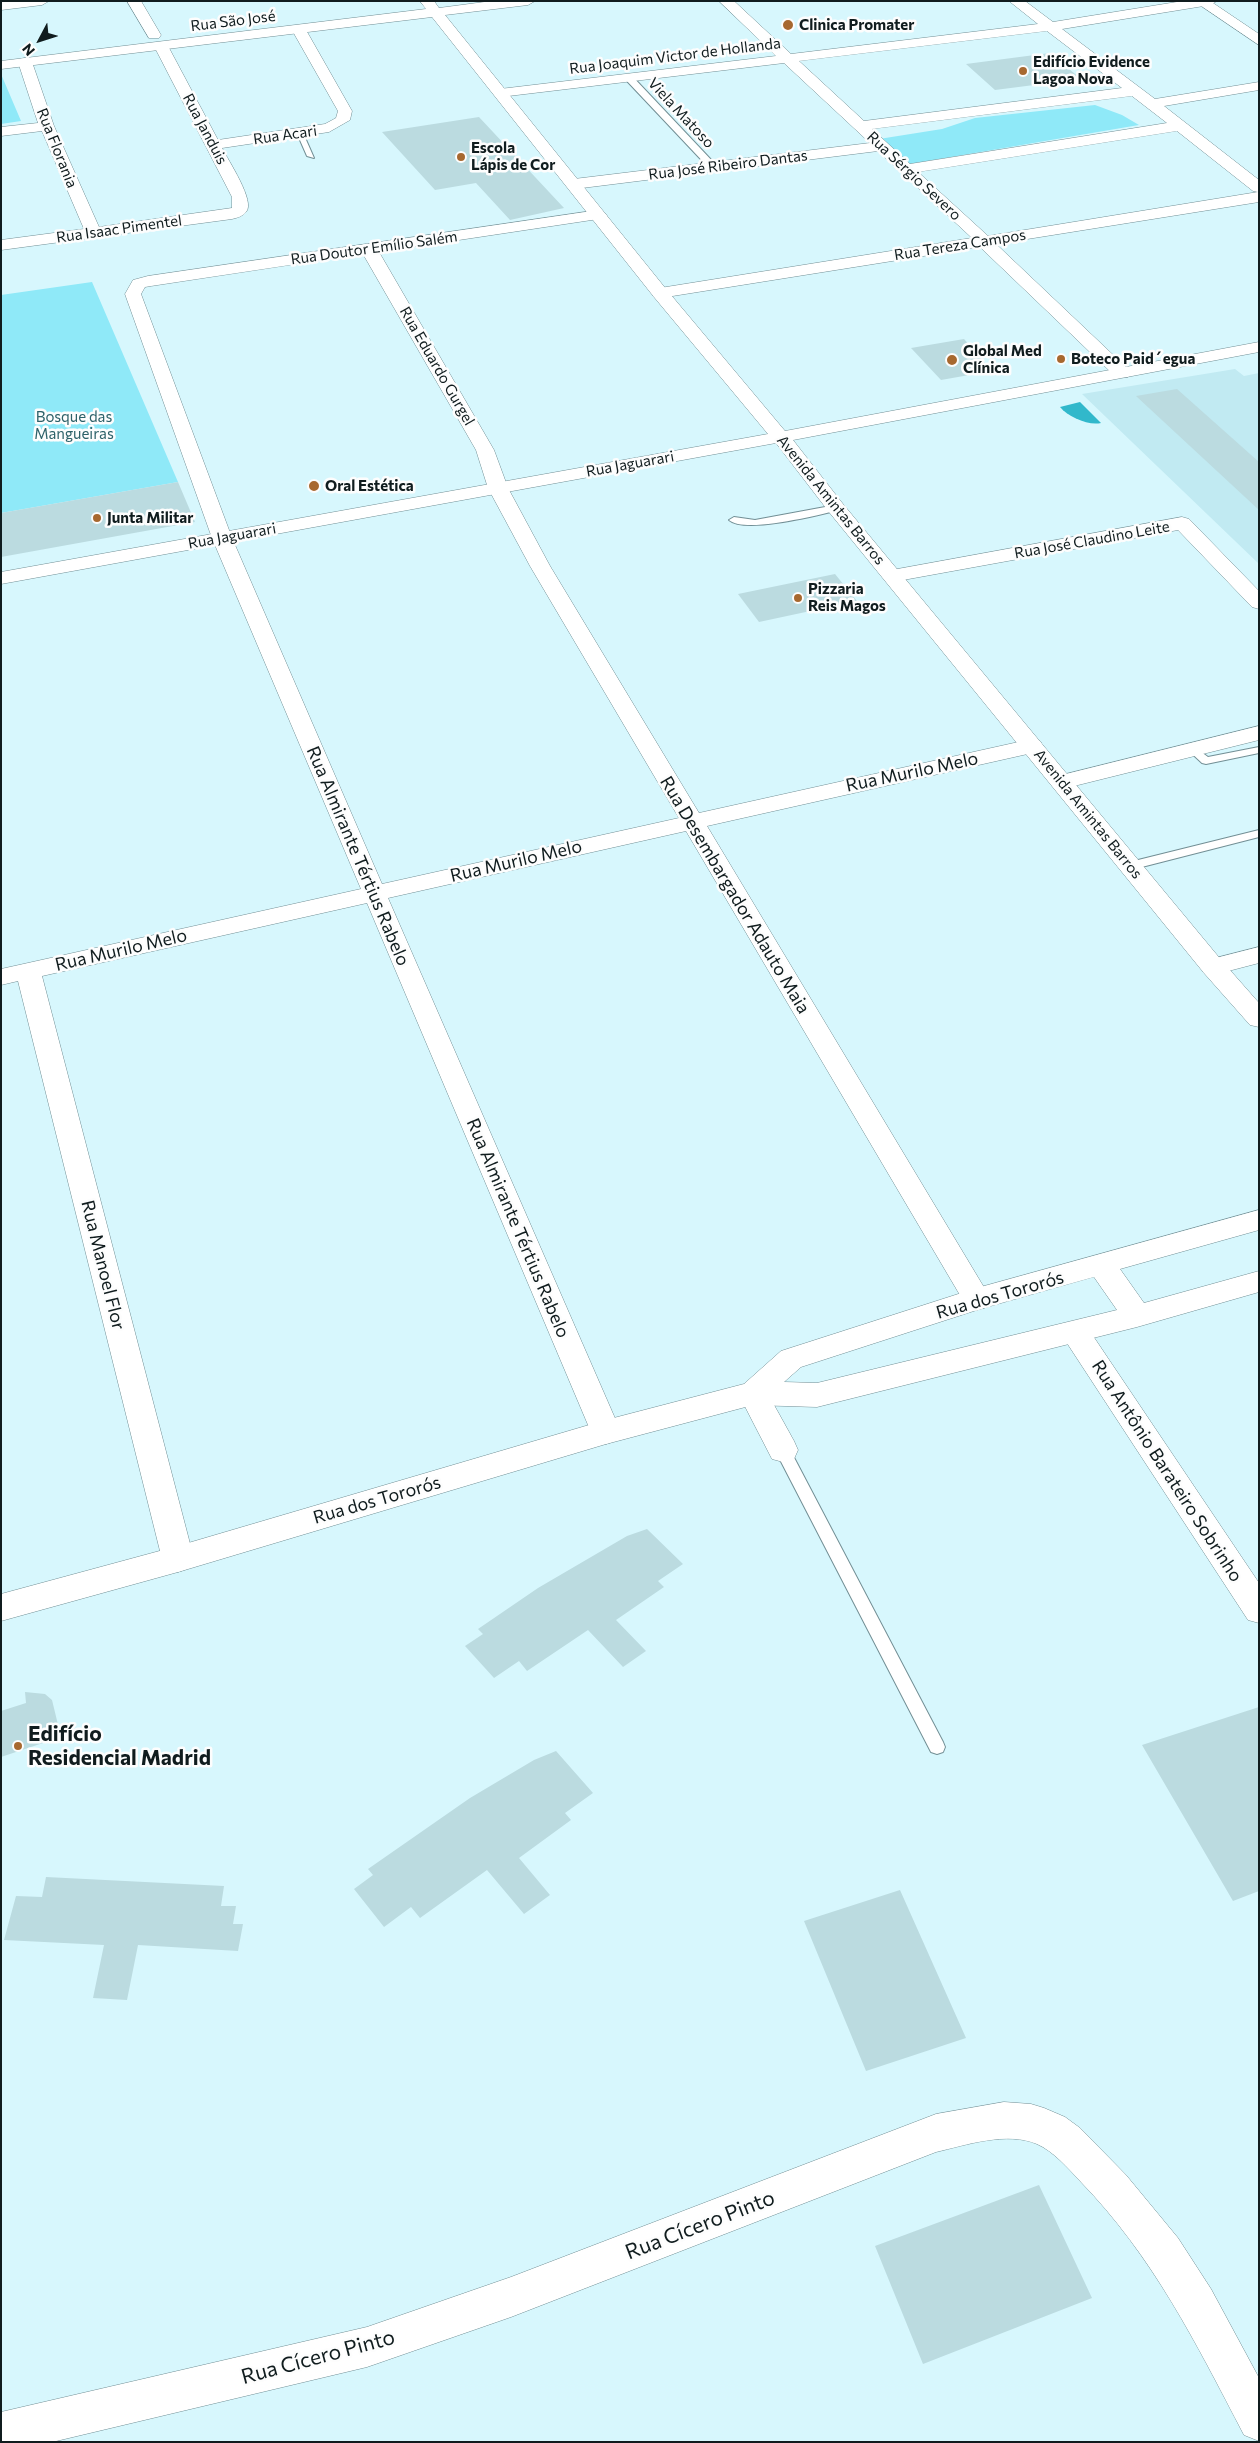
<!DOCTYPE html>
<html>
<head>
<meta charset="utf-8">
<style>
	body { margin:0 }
	#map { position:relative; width:1260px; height:2443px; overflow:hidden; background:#d7f7fd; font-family:Commissioner,sans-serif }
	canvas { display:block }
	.frame { position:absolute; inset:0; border:2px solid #101c1e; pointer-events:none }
	.north { position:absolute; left:15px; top:15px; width:50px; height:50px; -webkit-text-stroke:4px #fdfdfd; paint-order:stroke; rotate:230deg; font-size:14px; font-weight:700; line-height:20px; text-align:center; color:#101c1e }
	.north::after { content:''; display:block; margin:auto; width:18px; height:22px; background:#101c1e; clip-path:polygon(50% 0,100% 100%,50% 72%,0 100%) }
</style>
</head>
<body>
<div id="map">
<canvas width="1260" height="2443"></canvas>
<div class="frame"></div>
<div class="north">N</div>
</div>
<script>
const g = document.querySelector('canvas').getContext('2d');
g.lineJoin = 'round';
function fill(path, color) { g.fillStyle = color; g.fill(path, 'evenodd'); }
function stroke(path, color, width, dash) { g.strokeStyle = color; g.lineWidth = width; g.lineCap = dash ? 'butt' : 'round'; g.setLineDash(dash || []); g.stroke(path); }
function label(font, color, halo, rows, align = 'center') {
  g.font = font + ' Commissioner,sans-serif'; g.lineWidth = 5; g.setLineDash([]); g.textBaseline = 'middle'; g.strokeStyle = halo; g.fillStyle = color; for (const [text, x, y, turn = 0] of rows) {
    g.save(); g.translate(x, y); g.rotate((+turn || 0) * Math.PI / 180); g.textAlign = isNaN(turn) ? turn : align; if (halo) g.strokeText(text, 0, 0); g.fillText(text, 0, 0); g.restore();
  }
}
const built = new Path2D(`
	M1235,369L1244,376L1259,373V564L1082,394Z`);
const green = new Path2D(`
	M1,74L21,121L1,124Z
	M1095,105L1122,115L1139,125L910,164L879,139L942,129L975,118Z
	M92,282L178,482L1,513V295Z`);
const water = new Path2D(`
	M1080,402L1101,423C1089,426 1068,417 1060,407Z`);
const building = new Path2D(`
	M1050,53L1081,79L995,90L966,64Z
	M479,117L564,208L510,220L476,183L435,190L382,132Z
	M964,339L992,371L941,380L911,348Z
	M1177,389L1259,462V510L1136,396Z
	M178,482L195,522L1,557V513Z
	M835,574L857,601L759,622L738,594Z
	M647,1529L683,1564L658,1581L664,1587L616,1620L646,1651L623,1667L588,1630L527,1671L519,1661L494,1678L465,1646L483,1634L478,1629L538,1588L627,1536Z
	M25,1692L45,1694L52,1700L61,1737L1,1757V1711L26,1703Z
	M1259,1707V1891L1233,1901L1142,1745Z
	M556,1751L593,1793L565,1813L571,1820L519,1858L550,1895L524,1914L487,1870L420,1918L411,1907L384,1927L354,1889L373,1875L368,1869L470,1798L534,1760Z
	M46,1877L224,1886L221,1906H236L233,1924H243L238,1951L138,1945L127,2000L93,1998L104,1945L4,1940L16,1896L42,1897Z
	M900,1890L966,2038L866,2071L804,1921Z
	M1039,2185L1092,2298L923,2364L875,2246Z`);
const service = new Path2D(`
	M626,76H632L716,165V169H710L626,80Z
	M296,131L303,133L314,158L307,156Z
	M836,505L841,508L839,510C818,515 745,534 729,520L734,517L755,520Z
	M1193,746L1208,757L1259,747V753L1206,764L1202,763L1187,749Z
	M1259,830V837L1130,870L1124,866L1126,863Z
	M783,1444L788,1446L943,1742L945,1747L943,1752L937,1754L931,1752L775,1450L778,1446Z`);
const minor = new Path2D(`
	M49,1L42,5L1,10V2Z
	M127,1H141L161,35L159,38H149Z
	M719,1H734L791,54L1038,24L1009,1H1025L1053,22L1183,1H1217L1210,5L1062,29L1155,99L1259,82V90L1164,106L1259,180V202L996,244L1128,369L1131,373L1128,377H1116L980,247L660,298L654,297L652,293L654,289L660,288L972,238L878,151L574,189L566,184L574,179L870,143L784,63L500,97L493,93L500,89L776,56ZM1047,31L1122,88L864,121L799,61ZM1132,96L1167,123L910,164L872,129ZM1177,131L1253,191L1258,192L988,236L918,172Z
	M299,26L306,30L352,111L350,120L329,132L222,148C228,160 256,202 246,212C243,216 237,218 232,219L1,250V240L84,229L42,131L1,136V127L38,123L18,62L20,59L25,58L32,62L54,126L99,227L232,208V197L154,46L156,43H166L168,46L218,140L325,124L336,118L338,111L292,30Z
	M599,210L607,215L605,218L379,252L494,450L508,488L550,566L699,813L1032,739L1040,741L1043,746L1040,751L1032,753L707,826L991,1299L987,1307L977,1310L967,1307L686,831L388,898L621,1432L617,1440L606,1444L595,1440L591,1432L367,903L42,976L194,1559L189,1568L178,1572L167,1568L162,1559L18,981L1,985V969L361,889L212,538L125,294L133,280L148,276ZM363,254L476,450L488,488L530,566L679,818L382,884L232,538L141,294L145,287L151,286Z
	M1182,517L1189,519L1259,591V609L1252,607L1178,530L892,582L885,580L882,576L885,572L892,570Z
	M1259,726V740L1062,789L1054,787L1051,782L1054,777Z
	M1259,947V963L1213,975L1204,973L1201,967L1204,961Z
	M1075,1321L1085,1324L1259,1583V1623L1248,1620L1065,1340L1061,1332L1065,1324Z
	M753,1381L763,1385L794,1441L798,1450L794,1459L783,1462L772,1459L738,1393L743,1385Z
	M1004,2102L1031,2104L1044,2108L1065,2117L1080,2128L1126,2175L1178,2238L1211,2289L1259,2378V2441L1244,2435C1196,2343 1153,2256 1080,2181C1068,2168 1053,2151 1037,2144C1007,2131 966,2145 936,2152L511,2317L367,2367L52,2442H1V2412L367,2327L511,2277L936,2114Z`);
const tertiary = new Path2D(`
	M1259,1210V1230L1120,1269L1144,1303L1259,1271V1292L1137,1327L817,1407L753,1405L606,1444L178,1572L1,1621V1594L178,1546L606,1420L744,1384L781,1351L977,1288ZM1094,1277L1117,1310L817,1383L784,1382L801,1367L980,1309Z`);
const secondary = new Path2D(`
	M420,1H434L439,8L492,1H535L528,5L445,15L666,289L785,431L1259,342V352L793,440L843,504L1222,961L1259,1003V1027L1250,1025L1204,973L829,512L776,443L1,584V572L768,434L654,297L432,17L1,69V61L426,9Z
	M1194,1H1210L1259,34V45Z`);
const markers = [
	[788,25,6,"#a7682f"],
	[1023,71,5,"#a7682f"],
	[461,157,5,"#a7682f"],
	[1061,359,5,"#a7682f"],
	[952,360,6,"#a7682f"],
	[314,486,6,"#a7682f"],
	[97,518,5,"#a7682f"],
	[798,598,5,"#a7682f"],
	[18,1746,5,"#a7682f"]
];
const farStreetnames = [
	["Rua São José",233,21,-7],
	["Rua Joaquim Victor de Hollanda",675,56,-7],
	["Viela Matoso",681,113,47],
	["Rua Janduis",205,129,62],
	["Rua Acari",285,135,-8],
	["Rua Florania",57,148,68],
	["Rua José Ribeiro Dantas",728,165,-7],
	["Rua Sérgio Severo",914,176,43],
	["Rua Isaac Pimentel",119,229,-8],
	["Rua Tereza Campos",960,245,-9],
	["Rua Doutor Emílio Salém",374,248,-8],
	["Rua Eduardo Gurgel",437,366,60],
	["Rua Jaguarari",630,464,-10],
	["Avenida Amintas Barros",831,500,51],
	["Rua Jaguarari",232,536,-10],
	["Rua José Claudino Leite",1092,540,-10],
	["Avenida Amintas Barros",1088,814,51]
];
const farPoinames = [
	["Clinica Promater",799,25],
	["Edifício Evidence",1033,62],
	["Lagoa Nova",1033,79],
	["Escola",471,148],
	["Lápis de Cor",471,165],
	["Global Med",963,351],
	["Clínica",963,368],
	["Boteco Paid´egua",1071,359],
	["Oral Estética",325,486],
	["Junta Militar",107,518],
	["Pizzaria",808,589],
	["Reis Magos",808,606]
];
const farParknames = [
	["Bosque das",74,417],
	["Mangueiras",74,434]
];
const streetNames = [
	["Rua Murilo Melo",912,772,-12],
	["Rua Almirante Tértius Rabelo",358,856,67],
	["Rua Murilo Melo",516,861,-13],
	["Rua Desembargador Adauto Maia",735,895,59],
	["Rua Murilo Melo",121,950,-13],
	["Rua Almirante Tértius Rabelo",518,1228,67],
	["Rua Manoel Flor",103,1265,76],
	["Rua dos Tororós",1000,1295,-16],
	["Rua Antônio Barateiro Sobrinho",1167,1471,57],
	["Rua dos Tororós",377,1500,-16]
];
const nearPoinames = [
	["Edifício",28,1734],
	["Residencial Madrid",28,1758]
];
const nearStreetnames = [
	["Rua Cícero Pinto",700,2225,-21],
	["Rua Cícero Pinto",318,2357,-15]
];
fill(built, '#c1eaf2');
fill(green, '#8fe9f8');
fill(water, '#31b8cb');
fill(building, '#bbdbe0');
stroke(service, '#728f95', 2);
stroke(minor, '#728f95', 1);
stroke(tertiary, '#728f95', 1);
stroke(secondary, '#728f95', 1);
fill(service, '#fff');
fill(minor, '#fff');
fill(tertiary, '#fff');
fill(secondary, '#fff');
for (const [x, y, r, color] of markers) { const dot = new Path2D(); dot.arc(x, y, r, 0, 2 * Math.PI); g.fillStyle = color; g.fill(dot); stroke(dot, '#fdfdfd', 2); }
label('15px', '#101c1e', '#fdfdfd', farStreetnames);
label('bold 15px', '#101c1e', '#fdfdfd', farPoinames, 'left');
label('15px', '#2c6169', '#fdfdfd', farParknames);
label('18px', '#101c1e', '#fdfdfd', streetNames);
label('bold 21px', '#101c1e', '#fdfdfd', nearPoinames, 'left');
label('21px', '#101c1e', '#fdfdfd', nearStreetnames);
</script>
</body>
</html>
